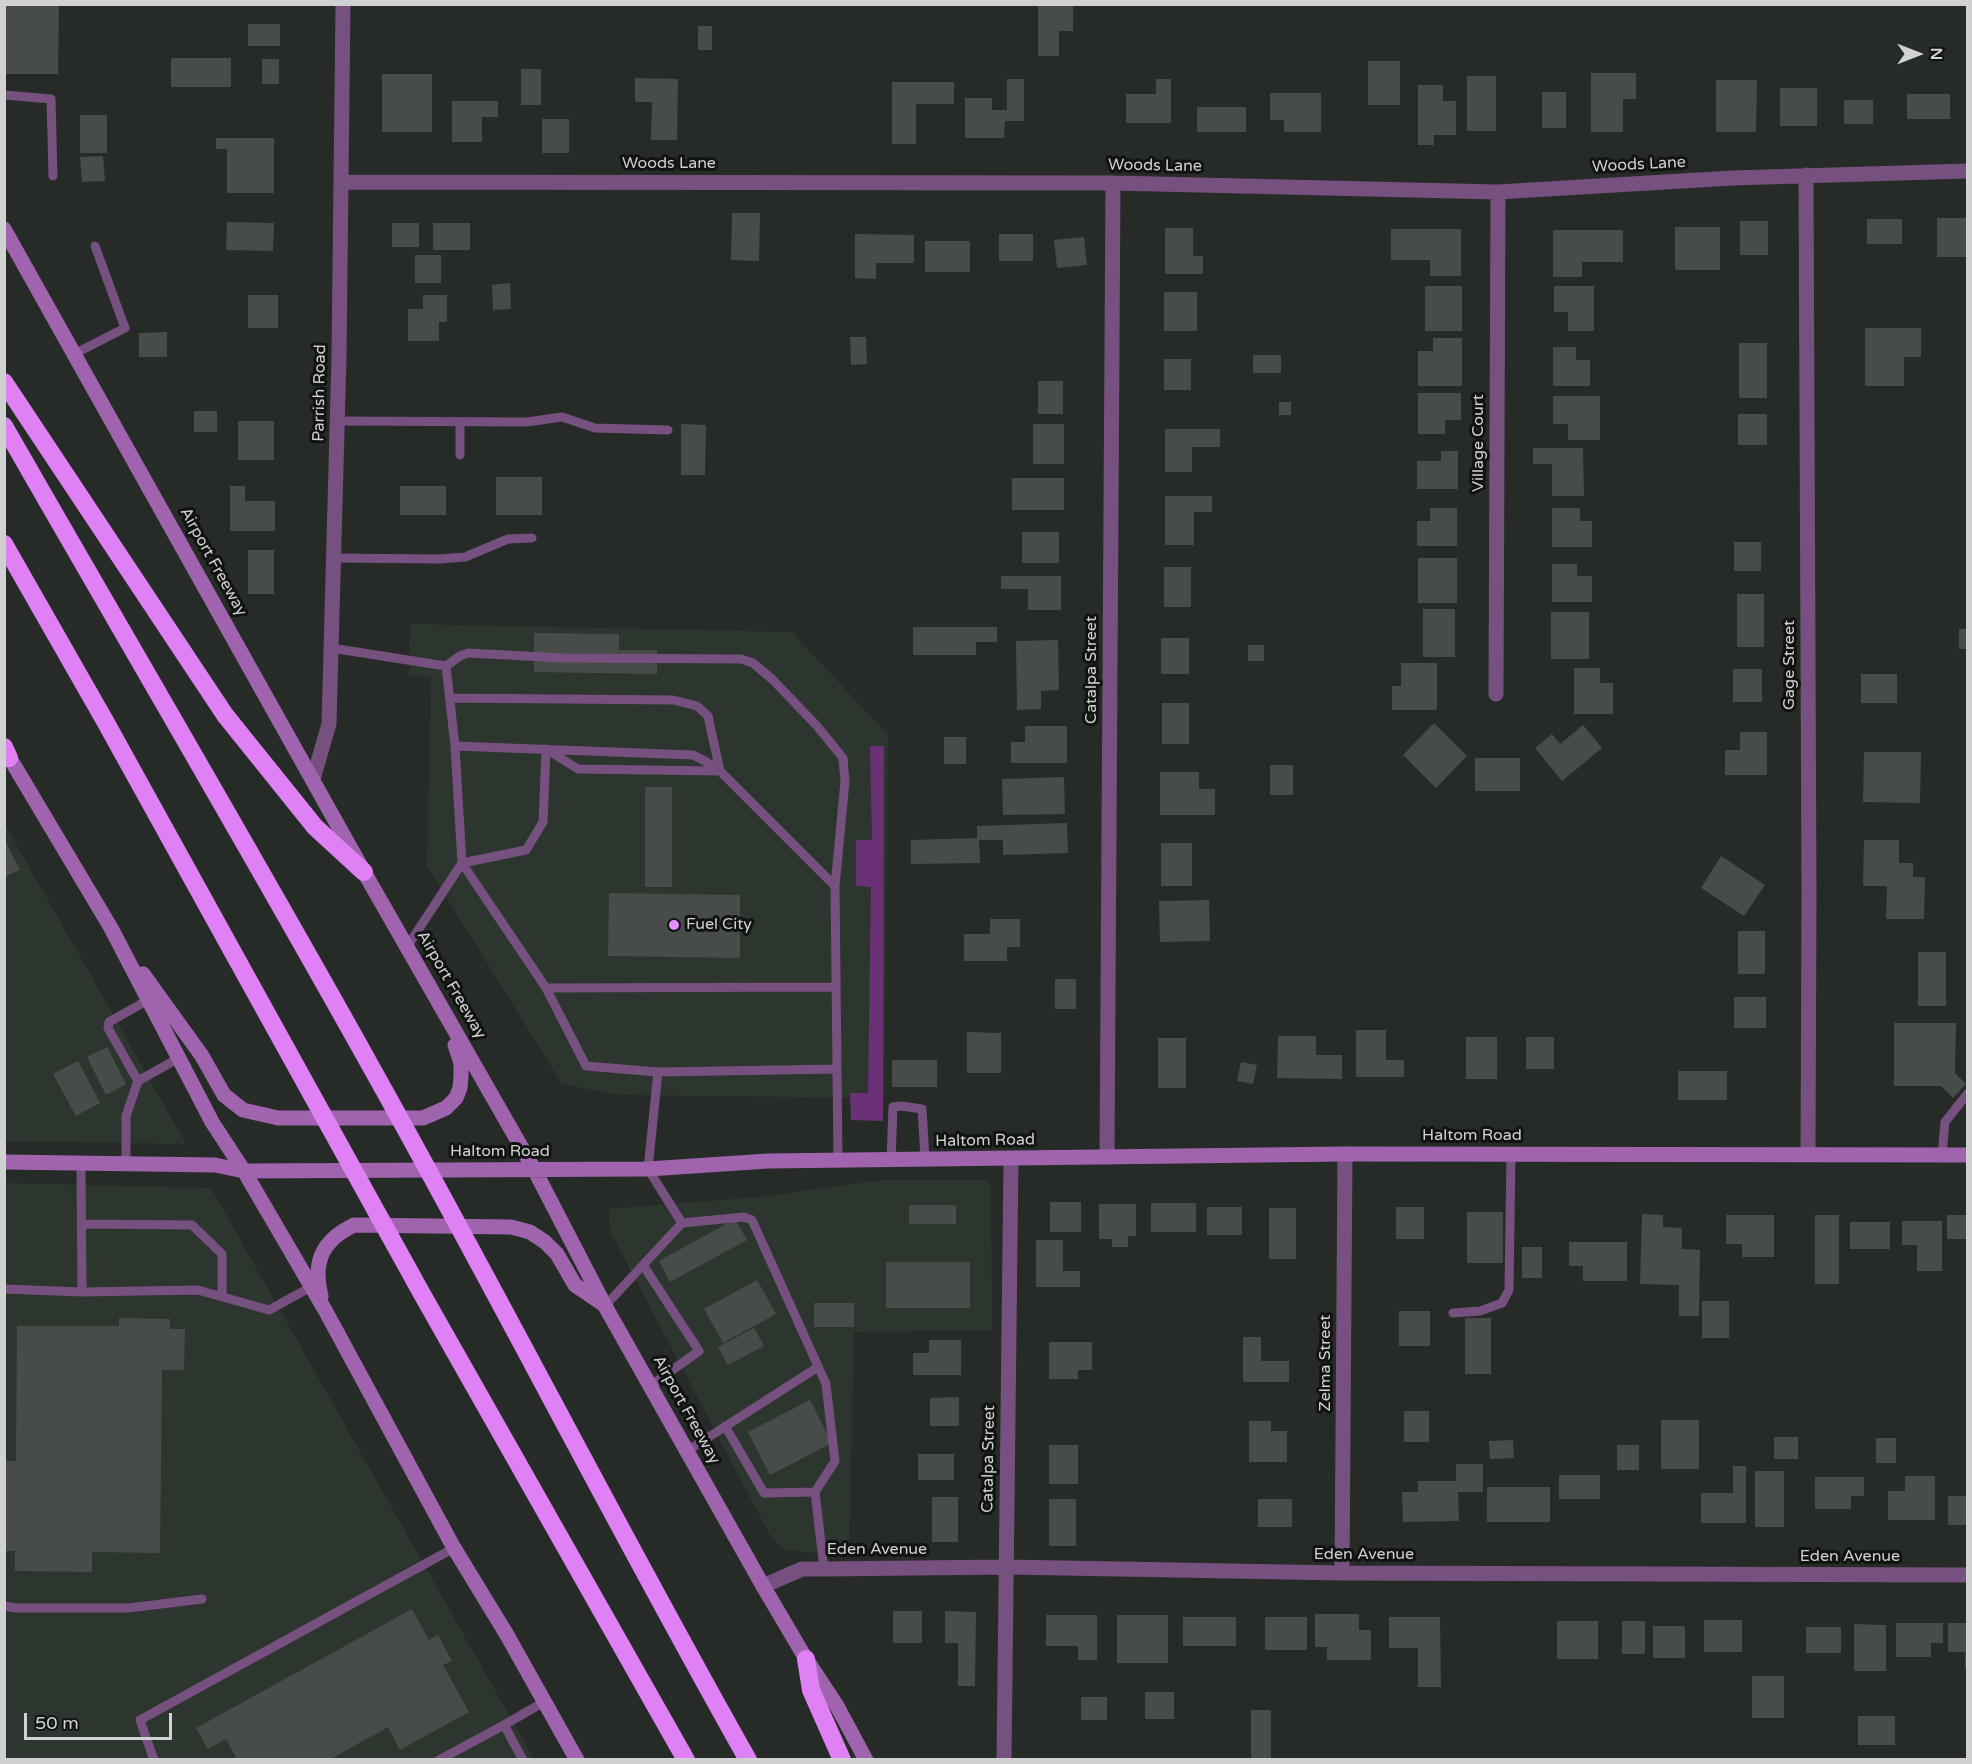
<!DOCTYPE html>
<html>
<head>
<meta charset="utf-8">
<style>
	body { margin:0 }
	#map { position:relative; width:1972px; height:1764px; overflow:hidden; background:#262b27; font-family:"Varela Round",sans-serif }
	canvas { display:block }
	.frame { position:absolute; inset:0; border:6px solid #cfd2d0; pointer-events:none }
	.north { position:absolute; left:1888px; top:24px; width:60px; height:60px; -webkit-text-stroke:4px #101311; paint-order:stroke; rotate:90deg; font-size:16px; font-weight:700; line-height:24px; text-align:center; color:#cfd2d0 }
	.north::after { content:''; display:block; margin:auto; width:21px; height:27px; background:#cfd2d0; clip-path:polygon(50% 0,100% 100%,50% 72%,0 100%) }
	.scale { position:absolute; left:24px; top:1713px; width:148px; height:27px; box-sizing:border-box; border:3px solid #cfd2d0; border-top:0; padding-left:8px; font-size:18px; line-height:21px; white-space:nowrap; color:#cfd2d0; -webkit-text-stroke:4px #101311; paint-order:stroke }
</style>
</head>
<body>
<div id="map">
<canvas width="1972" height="1764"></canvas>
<div class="frame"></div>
<div class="north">N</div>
<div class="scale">50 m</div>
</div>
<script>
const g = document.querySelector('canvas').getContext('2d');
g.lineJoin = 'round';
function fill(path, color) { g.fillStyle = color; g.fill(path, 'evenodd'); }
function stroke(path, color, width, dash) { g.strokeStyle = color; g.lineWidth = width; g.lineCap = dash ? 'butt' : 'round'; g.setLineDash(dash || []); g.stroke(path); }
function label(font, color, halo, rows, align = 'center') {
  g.font = font + ' "Varela Round",sans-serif'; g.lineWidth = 6; g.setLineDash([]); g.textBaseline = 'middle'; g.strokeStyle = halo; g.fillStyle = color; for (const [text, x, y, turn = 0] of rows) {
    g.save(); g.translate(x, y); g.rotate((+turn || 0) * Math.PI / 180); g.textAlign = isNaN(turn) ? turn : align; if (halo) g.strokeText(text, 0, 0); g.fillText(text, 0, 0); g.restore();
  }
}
const built = new Path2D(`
	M410,624L792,632L888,735L884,1098L621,1095L562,1084L427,866L431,677L409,676Z
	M4,823L93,979L186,1144L5,1141Z
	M883,1180H984L991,1187L992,1330L854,1332L849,1556L784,1550L772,1539L610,1231L609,1209L758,1197Z
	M5,1183L211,1188L534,1759L5,1760Z`);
const green = new Path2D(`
	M870,746H884L883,1121L851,1120L850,1093H868L871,887L856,886V840H872Z`);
const building = new Path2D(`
	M4,4H59L58,74H4Z
	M1038,4H1073V31H1059V56H1038Z
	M248,24H280V46H248Z
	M698,26H712V50H698Z
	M171,58H231V87H171Z
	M262,59H279V84H262Z
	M1368,61H1400V105H1368Z
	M521,69H541V105H521Z
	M1591,73H1636V99H1623V132H1591Z
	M382,74H432V132H382Z
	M1467,76H1496V131H1467Z
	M635,78L678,79L677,140H651L652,102H635Z
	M1007,79H1024V121H1005L1004,138H965V98H992V110H1007Z
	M1156,79H1171V123H1126V94H1156Z
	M1716,80H1757L1756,132H1716Z
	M892,82H954V104H916V144H892Z
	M1418,85H1443V101H1456V135H1434V145H1418Z
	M1780,88H1817V126H1780Z
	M1542,92H1566V128H1542Z
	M1270,93H1321V132H1284V120H1270Z
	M1907,94H1950V119H1907Z
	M1844,100H1873V124H1844Z
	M452,101H498V117H482V142H452Z
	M1197,107H1246V132H1197Z
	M80,115H107V153H80Z
	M542,119H569V153H542Z
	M216,138H274V193H227V149H216Z
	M103,156L105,181L82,182L80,157Z
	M732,213H760L759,261L731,260Z
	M1937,218H1968V257H1937Z
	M1867,219H1902V244H1867Z
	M1740,221H1768V255H1740Z
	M227,222L274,223L273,251L226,250Z
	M392,223H419V247H392Z
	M433,223H470V250H433Z
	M1675,227H1720V270H1675Z
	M1165,228H1193V256H1203V274H1165Z
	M1391,229H1461V276H1430V260H1391Z
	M1553,230H1623V262H1582V277H1553Z
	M855,234L914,235V263H876V279L855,278Z
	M999,234H1033V261H999Z
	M1084,237L1087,265L1057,268L1054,240Z
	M925,241H970V272H925Z
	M415,255H441V283H415Z
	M510,283L511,309L493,310L492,285Z
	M1425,286H1462V331H1425Z
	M1554,286H1594V331H1568V312H1554Z
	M1164,292H1197V331H1164Z
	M248,295H278V328H248Z
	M423,295H447V322H439V341H408V309H423Z
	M1865,328H1921V357H1904V386H1865Z
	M167,332V357H139V333Z
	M850,337H866L867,364L851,365Z
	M1433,338H1462V386H1418V351H1433Z
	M1739,343H1767V398H1739Z
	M1553,347H1576V360H1590V386H1553Z
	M1253,355H1281V373H1253Z
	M1164,359H1191V390H1164Z
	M1038,381H1063V414H1038Z
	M1418,393H1461V420H1445V434H1418Z
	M1553,396H1600V440H1568V424H1553Z
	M1279,402H1291V415H1279Z
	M194,411H217V432H194Z
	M1738,414H1767V445H1738Z
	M238,421H274V460H238Z
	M681,424L706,425L705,475H681Z
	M1033,424H1064V464H1033Z
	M1165,429H1220V447H1192V472H1165Z
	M1533,448H1583L1584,496H1552V464H1533Z
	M1441,451H1458V489H1417V461H1441Z
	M496,477H542V515H496Z
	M1012,478H1064V510H1012Z
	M230,486H245V501H275V531H230Z
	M400,486H446V515H400Z
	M1165,496H1212V512H1194V545H1165Z
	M1430,508H1457V546H1417V521H1430Z
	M1552,508H1580V521H1592V547H1552Z
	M1022,532H1059V563H1022Z
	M1734,542H1761V571H1734Z
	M248,550H274V594H248Z
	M1418,558H1457V603H1418Z
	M1552,564H1577V576H1592V602H1552Z
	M1164,567H1191V607H1164Z
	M1001,576H1061V610H1028V589H1001Z
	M1737,594H1764V647H1737Z
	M1423,609H1455V657H1423Z
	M1551,612H1589V659H1551Z
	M913,627H997V642H976V655H913Z
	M1959,629H1968V649H1959Z
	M534,633L619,634V650H657V674L534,672Z
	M1161,638H1189V674H1161Z
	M1058,640L1059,690L1041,691V709L1017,710L1016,641Z
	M1248,645H1264V661H1248Z
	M1401,663H1437V710H1392V686H1401Z
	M1574,668H1600V683H1613V714H1574Z
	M1733,669H1762V702H1733Z
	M1861,674H1897V703H1861Z
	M1162,703H1189V744H1162Z
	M1434,723L1467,756L1436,788L1403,755Z
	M1583,725L1602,748L1562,781L1535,748L1552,734L1560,744Z
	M1025,726H1067V763H1011V742H1025Z
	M1740,732H1767V775H1725V750H1740Z
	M944,737H966V764H944Z
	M1864,752H1921L1920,803L1863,802Z
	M1475,758H1520V791H1475Z
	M1270,765H1293V795H1270Z
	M1160,772H1199V789H1215V815H1160Z
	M1064,777L1065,814L1003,815L1002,779Z
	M645,787H672V887H645Z
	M1067,823L1068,853L1003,855V840H979L980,863L911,864V840L977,838V826Z
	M4,839L20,870L4,877Z
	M1864,840H1899V863H1913V877H1925L1924,919H1886L1887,886H1863Z
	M1161,843H1192V886H1161Z
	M1721,856L1765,885L1744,916L1701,888Z
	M609,893L740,895V958L608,956Z
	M1209,900L1210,941L1160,942L1159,901Z
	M990,919H1020V947H1007V961H964V934H990Z
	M1738,931H1765V974H1738Z
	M1918,952H1946V1006H1918Z
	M1055,979H1076V1009H1055Z
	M1734,997H1766V1028H1734Z
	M1894,1023H1956L1955,1073L1966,1084L1953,1098L1941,1086H1894Z
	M1356,1030H1386V1060H1404V1077H1356Z
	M967,1032L1001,1033V1073H967Z
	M1278,1036H1316V1055H1342V1079L1277,1078Z
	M1466,1037H1497V1079H1466Z
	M1526,1037H1554V1069H1526Z
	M1158,1038H1186V1088H1158Z
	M107,1047L126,1084L106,1095L87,1057Z
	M892,1060H937V1087H892Z
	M78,1061L100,1103L76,1116L53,1074Z
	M1241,1062L1257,1065L1253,1084L1237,1081Z
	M1678,1071H1727V1100H1678Z
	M1050,1202H1081V1232H1050Z
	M1151,1203H1196V1232H1151Z
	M1099,1204H1136V1236H1128V1247H1112V1239H1099Z
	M909,1205H956V1224H909Z
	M1207,1207H1242V1235H1207Z
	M1396,1207H1424V1239H1396Z
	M1269,1208H1296V1259H1269Z
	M1467,1212H1503V1263H1467Z
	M1642,1214L1663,1215V1227L1682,1228V1249L1700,1250L1699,1316H1679V1285L1640,1284Z
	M1726,1215H1774V1257H1742V1244H1726Z
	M1815,1215H1839V1284H1815Z
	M1947,1215H1968V1239H1947Z
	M735,1219L747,1240L670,1282L659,1261Z
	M1902,1221H1942V1271H1917V1245H1902Z
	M1850,1222H1890V1249H1850Z
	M1036,1240H1063V1271H1080V1287H1036Z
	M1569,1242H1627V1281H1583V1266H1569Z
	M1522,1247H1542V1278H1522Z
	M886,1262H970V1308H886Z
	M757,1280L776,1314L723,1343L704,1309Z
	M1702,1301H1729V1338H1702Z
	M814,1303H854V1327H814Z
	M1399,1311H1430V1346H1399Z
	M119,1318L170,1319V1329H185L184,1370H162L160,1553L92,1552V1572L15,1571V1551H4V1461H16L17,1326H119Z
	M1465,1318H1491V1374H1465Z
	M754,1328L764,1346L728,1365L718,1347Z
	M1243,1337H1261V1361H1289V1382H1243Z
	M929,1340H961V1375H913V1353H929Z
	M1049,1342H1092V1370H1078V1379H1049Z
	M959,1397V1426H930V1398Z
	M810,1400L832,1443L770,1475L748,1432Z
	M1404,1411H1429V1442H1404Z
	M1661,1420H1699V1469H1661Z
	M1249,1421H1271V1431H1287V1462H1249Z
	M1774,1437H1798V1459H1774Z
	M1876,1438H1896V1463H1876Z
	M1513,1440L1514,1458L1490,1459L1489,1441Z
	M1049,1445H1078V1484H1049Z
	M1617,1445H1639V1470H1617Z
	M918,1454H954V1480H918Z
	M1456,1464H1483V1492H1458L1459,1521L1403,1522L1402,1492H1418V1481H1456Z
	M1733,1466H1746V1523H1701V1493H1733Z
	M1755,1471H1784V1527H1755Z
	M1559,1475H1600V1499H1559Z
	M1905,1476H1935V1520H1888V1491H1905Z
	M1815,1477H1864V1496H1851V1509H1815Z
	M1487,1487H1550V1522H1487Z
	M1948,1496H1968V1525H1948Z
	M932,1497H958V1542H932Z
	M1049,1499H1076V1546H1049Z
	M1258,1499H1292V1527H1258Z
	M412,1609L429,1640L438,1635L452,1661L443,1665L469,1712L400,1750L388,1727L329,1760H232L236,1757L226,1739L208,1749L196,1728Z
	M893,1611H922V1643H893Z
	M945,1611L976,1612L975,1686H958V1643H945Z
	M1315,1614H1359V1630H1371V1660H1327V1647H1315Z
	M1046,1615H1097V1660H1078V1646H1046Z
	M1117,1615H1168V1663H1117Z
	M1183,1617H1236V1646H1183Z
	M1265,1617H1307V1650H1265Z
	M1389,1617H1440L1441,1687H1418V1648H1389Z
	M1704,1620H1742V1652H1704Z
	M1557,1621H1598V1659H1557Z
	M1622,1621H1645V1654H1622Z
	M1896,1623H1943V1643H1931V1657H1896Z
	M1948,1623H1968V1668H1965V1652H1948Z
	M1854,1624L1886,1625V1671H1854Z
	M1653,1626H1685V1658H1653Z
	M1806,1627H1841V1653H1806Z
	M1752,1676H1784V1718H1752Z
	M1145,1692H1174V1719H1145Z
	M1081,1697H1107V1720H1081Z
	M1251,1710H1271V1760H1251Z
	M1858,1716H1895V1745H1858Z`);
const lane = new Path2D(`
	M4,95L51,99L53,176
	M74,354L125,328L95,246
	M337,421L527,422L562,417L595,428L668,430
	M460,422V455
	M333,558L439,559L465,557L508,539L532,538
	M331,648L446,666L455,746L693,755L705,761L720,771L835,886L838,1160
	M446,666L460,656L468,653L563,658L741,659L753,663L773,680L817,726L843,758L845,781L835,886
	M450,698L673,700L697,706L708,716L720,771L578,769L546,749L543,822L526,850L462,863L546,988L586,1066L658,1072L648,1169L682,1223L744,1217L752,1220L826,1384L835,1461L815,1492L824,1569
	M407,947L462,863L455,746
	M546,988L836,987
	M148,1000L109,1022L108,1028L138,1081L179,1058
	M658,1072L837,1069
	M1942,1155L1945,1122L1968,1093
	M891,1160L893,1107L901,1106L922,1109L925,1159
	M81,1163L82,1292L198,1290L269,1310L311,1287
	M126,1164V1116L138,1081
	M81,1224L192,1225L222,1254V1297
	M643,1265L699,1351L650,1386
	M4,1289L82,1292
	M605,1306L682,1223
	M1453,1313L1480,1311L1502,1303L1509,1290L1511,1154
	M725,1426L764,1493L815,1492
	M687,1451L818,1367
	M4,1606L16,1608H129L202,1599
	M154,1760L140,1720L454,1548
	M439,1760L504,1725
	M523,1760L504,1725L544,1702`);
const street = new Path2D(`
	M1806,175L1809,895L1808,1154
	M341,182L1113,183L1498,192L1732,178L1968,171
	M1496,694L1498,192
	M313,779L329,724L339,357L343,4
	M1107,1157L1113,183
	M1342,1573L1345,1154
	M763,1586L802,1569H824L1006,1567L1342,1573L1968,1575
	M1004,1760L1011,1159`);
const secondary = new Path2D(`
	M4,229L364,872L535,1171L605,1306L763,1586L806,1659L837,1706L866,1760
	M5,750L111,928L212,1122L244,1171L325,1310L454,1548L507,1635L577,1760
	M143,974L202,1056L224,1095L243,1110L278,1118H423L446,1108L456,1098L460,1088L461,1076V1063L455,1045
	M4,1162L215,1165L244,1171L648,1169L768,1161L1345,1154L1968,1155
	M321,1296C312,1261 323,1240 354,1225L511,1227L530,1232L545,1242L557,1254L575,1285L603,1304`);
const highway = new Path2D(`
	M4,382L225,715L315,827L364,872
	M4,426C126,639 251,851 370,1065C499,1295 618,1530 748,1760
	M4,544L105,721L422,1294L686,1760
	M4,747L9,758
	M806,1659L811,1690L842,1760`);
const markers = [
	[674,925,6,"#e98efe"]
];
const streetNames = [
	["Woods Lane",669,164],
	["Woods Lane",1639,165,-3],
	["Woods Lane",1155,166,1],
	["Parrish Road",320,393,-89],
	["Village Court",1479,443,-90],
	["Airport Freeway",213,562,61],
	["Gage Street",1790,665,-90],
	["Catalpa Street",1092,670,-90],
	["Airport Freeway",451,985,60],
	["Haltom Road",1472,1136],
	["Haltom Road",985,1141,-1],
	["Haltom Road",500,1152],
	["Zelma Street",1326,1363,-90],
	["Airport Freeway",686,1410,61],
	["Catalpa Street",989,1459,-89],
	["Eden Avenue",877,1550],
	["Eden Avenue",1364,1555],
	["Eden Avenue",1850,1557]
];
const poiNames = [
	["Fuel City",686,925]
];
fill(built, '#2c362e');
fill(green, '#6a3177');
fill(building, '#474c48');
stroke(lane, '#76507e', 9);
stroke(street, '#76507e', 15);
stroke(secondary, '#a064af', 15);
stroke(highway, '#df80f5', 18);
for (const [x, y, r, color] of markers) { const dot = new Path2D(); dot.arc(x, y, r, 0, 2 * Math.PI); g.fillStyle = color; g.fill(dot); stroke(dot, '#101311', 2); }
label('16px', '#cfd2d0', '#101311', streetNames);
label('16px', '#cfd2d0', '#101311', poiNames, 'left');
</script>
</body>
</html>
